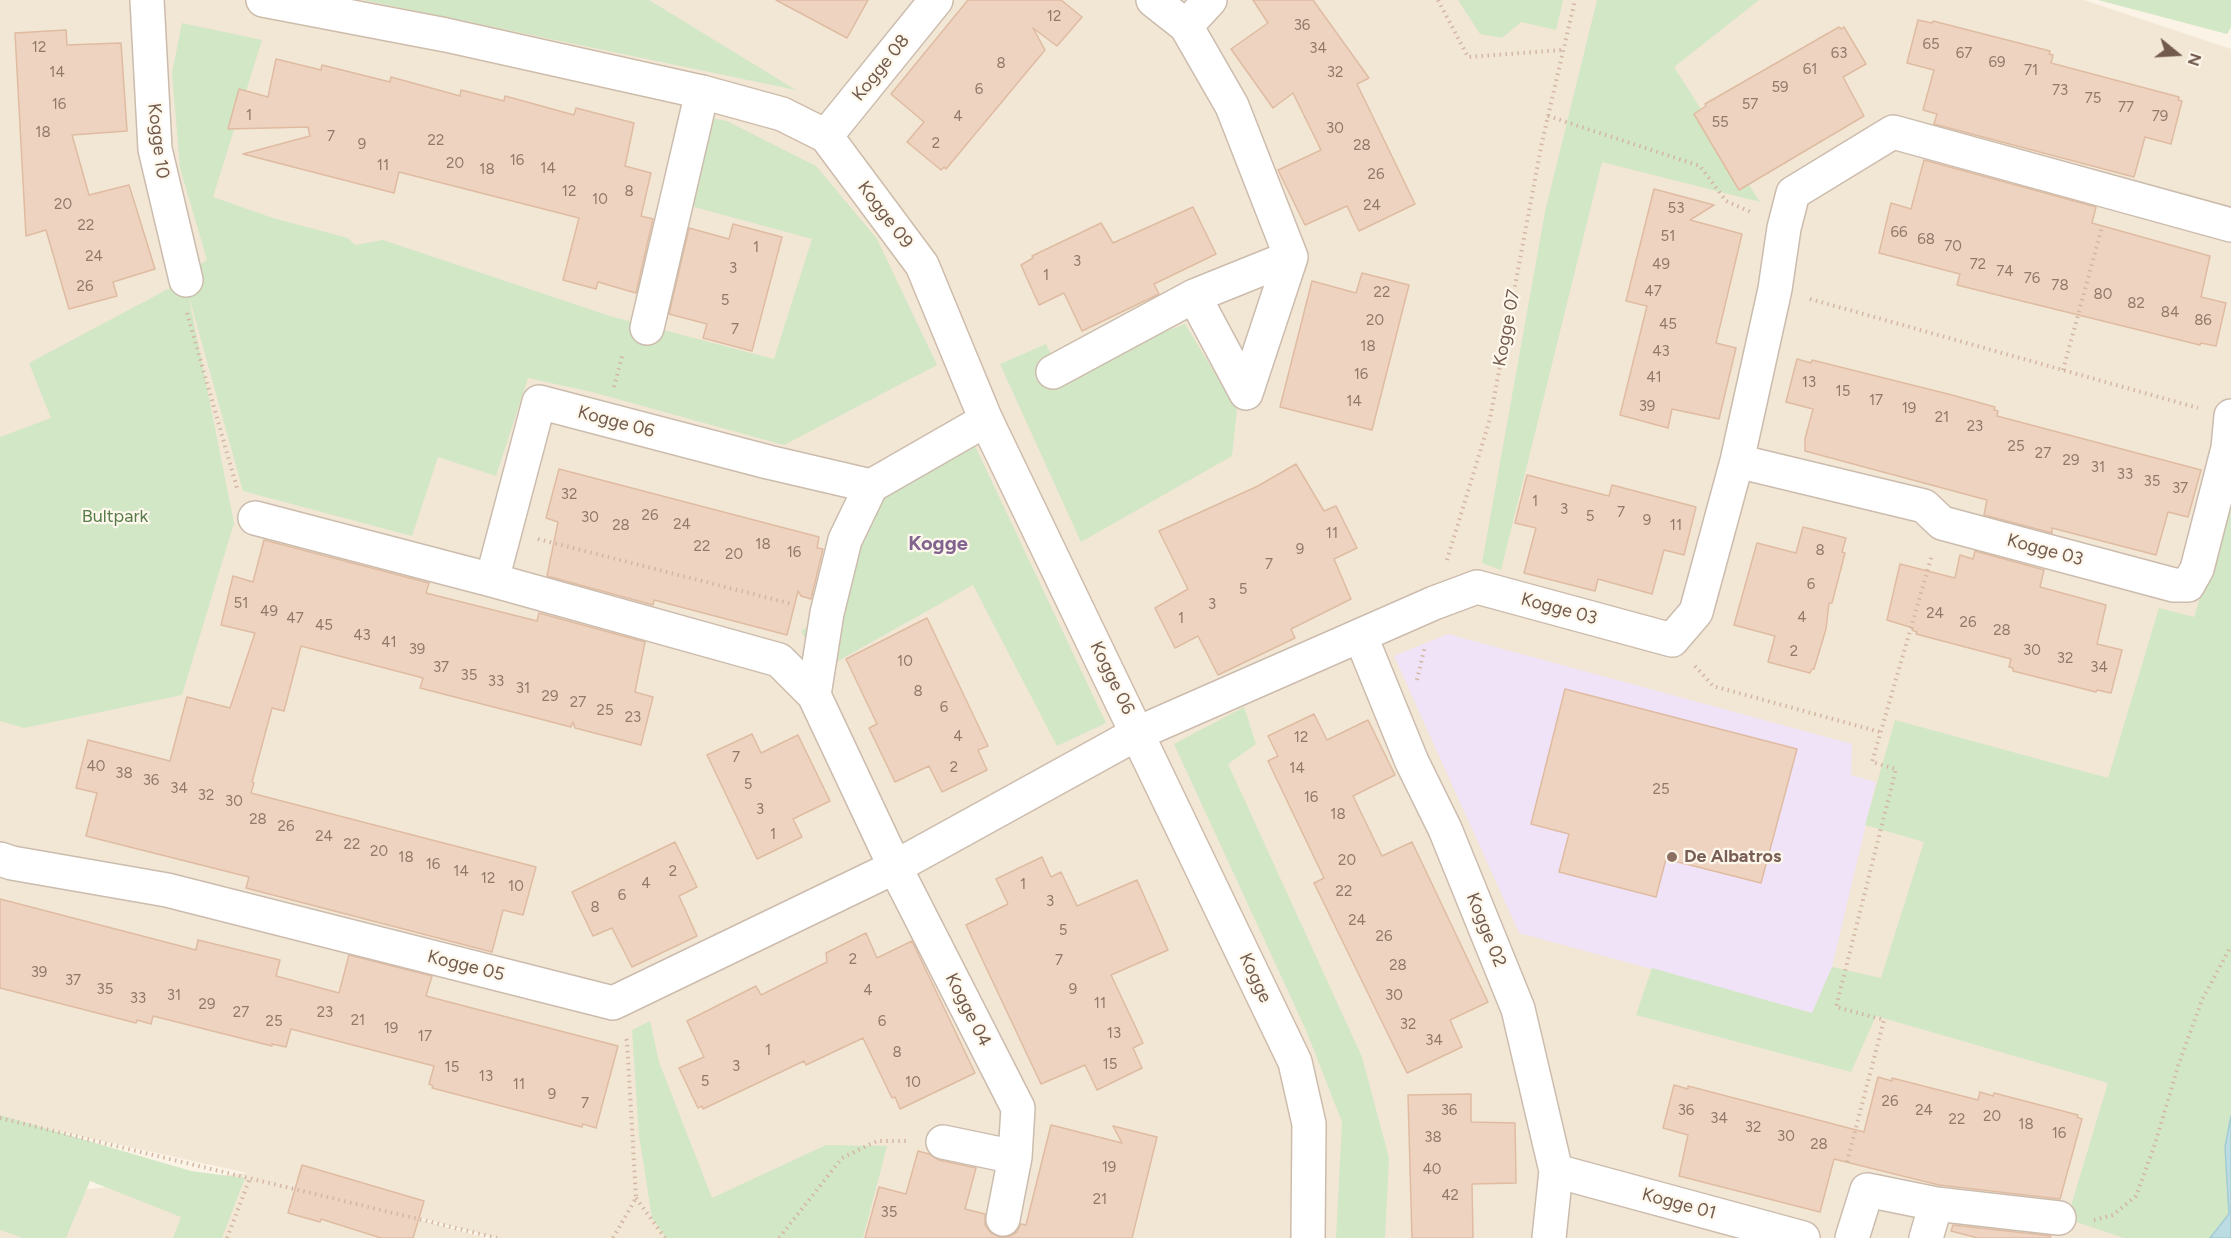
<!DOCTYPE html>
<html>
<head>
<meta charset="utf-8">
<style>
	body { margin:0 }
	#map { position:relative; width:2231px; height:1238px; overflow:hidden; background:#fbf3e6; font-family:Figtree,sans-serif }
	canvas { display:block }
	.north { position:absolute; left:2147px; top:24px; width:60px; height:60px; -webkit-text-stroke:4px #fef7ec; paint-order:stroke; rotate:108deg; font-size:16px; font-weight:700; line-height:24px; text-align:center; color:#725b4d }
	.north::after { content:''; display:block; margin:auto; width:21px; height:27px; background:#725b4d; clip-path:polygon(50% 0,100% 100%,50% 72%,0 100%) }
</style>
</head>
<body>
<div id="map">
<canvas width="2231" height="1238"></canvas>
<div class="north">N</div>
</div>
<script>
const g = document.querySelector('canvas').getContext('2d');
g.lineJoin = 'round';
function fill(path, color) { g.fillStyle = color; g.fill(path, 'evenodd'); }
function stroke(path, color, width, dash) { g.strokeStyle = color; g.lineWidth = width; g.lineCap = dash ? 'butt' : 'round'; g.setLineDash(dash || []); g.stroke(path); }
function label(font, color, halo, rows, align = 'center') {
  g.font = font + ' Figtree,sans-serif'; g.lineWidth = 4.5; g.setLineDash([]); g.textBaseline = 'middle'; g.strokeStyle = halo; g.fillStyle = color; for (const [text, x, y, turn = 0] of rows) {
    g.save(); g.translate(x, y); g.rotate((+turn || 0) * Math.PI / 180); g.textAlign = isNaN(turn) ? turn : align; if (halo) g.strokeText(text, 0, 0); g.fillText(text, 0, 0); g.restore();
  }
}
const residential = new Path2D(`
	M0,0H2084L2231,49V862L2136,1238H498L267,1178L486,1238H0V1198L247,1173L0,1118Z`);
const education = new Path2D(`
	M1448,634L1852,744L1851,775L1876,782L1832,967L1813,1013L1519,933L1394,656Z`);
const green = new Path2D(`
	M363,0H649L796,90Z
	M1458,0H1563L1556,30L1521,22L1502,38L1480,34Z
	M1597,0H1759L1674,67L1760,202L1602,162L1501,570L1482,563L1545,212Z
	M2098,0H2231V27L2227,34Z
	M182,23L262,40L213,197L273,218L348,238L355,245L383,240L610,316L774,359L812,239L676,202L698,116L727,121L816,166L877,239L937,365L784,445L592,392L528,378L496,476L438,457L412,536L243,491L188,293L234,523L182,695L24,728L0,721V437L51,418L29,363L185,280L188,272L207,260L180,168L172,73Z
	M1185,324L1237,410L1232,456L1081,542L1000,364L1046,344L1059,372Z
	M975,446L1106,723L1057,746L973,585L831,665L820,663L801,631L845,605L869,496Z
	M2231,499V1116L2225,1147L2229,1214L2210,1238H2124L2067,1219L2108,1083L1876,1016L1851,1072L1636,1015L1652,968L1812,1013L1832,967L1881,978L1924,842L1865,825L1895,720L2108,778L2159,608L2194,617Z
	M1244,707L1256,744L1228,764L1362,1057L1389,1158L1385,1238H1336L1342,1122L1306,1030L1174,744Z
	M650,1021L659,1062L712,1198L826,1145L887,1146L863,1238H666L652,1218L639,1135L632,1030Z
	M0,1115L191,1171L245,1178L222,1238H173L181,1217L90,1181L66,1238H23L0,1230Z`);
const water = new Path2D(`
	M2231,1116V1238H2210L2229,1214L2225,1147Z`);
const building = new Path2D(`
	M776,0H868L847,38Z
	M968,0H1061L1082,17L1057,46L1033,28L1045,50L946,169L944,167L941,170L907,142L924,122L891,94Z
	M1253,0H1313L1369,78L1357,84L1415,204L1359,231L1347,206L1305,225L1278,170L1321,150L1293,93L1273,108L1231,49L1268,23Z
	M1918,20L1932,23L1933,21L2050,51L2049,54L2053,55L2051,63L2179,97L2178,100L2182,101L2171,144L2145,137L2134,177L1934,124L1937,114L1923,110L1934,70L1907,63Z
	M1839,27L1841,29L1844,27L1866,64L1843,77L1864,116L1739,190L1694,114L1706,106L1705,104Z
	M66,30L67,45L121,43L127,131L72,135L89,195L129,185L155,269L113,282L117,296L69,309L46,230L26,236L15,33Z
	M276,59L321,70L322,65L390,82L391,77L460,96L461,90L504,101L505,96L574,115L576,108L634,123L625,166L651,173L641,216L653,219L636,293L598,282L596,289L563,280L579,218L399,172L394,193L243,154L310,136L308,127L228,129L239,89L268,97Z
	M1924,160L2096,207L2092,223L2210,256L2201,297L2226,303L2216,346L2201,343L2200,345L1957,285L1960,274L1879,253L1891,203L1911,209Z
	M1654,189L1714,205L1690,220L1742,234L1716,343L1736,348L1719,419L1672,409L1668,428L1620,415L1647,306L1626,301Z
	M1193,207L1216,254L1154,284L1159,294L1082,331L1064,293L1039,305L1021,265L1033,258L1032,256L1101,223L1113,243Z
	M733,224L782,237L752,351L703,338L707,324L669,314L689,228L729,239Z
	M1362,273L1409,285L1372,430L1280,407L1312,281L1356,293Z
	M1797,359L1811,363L1812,360L1952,395L1995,407L1994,410L1998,411L1997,416L2201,470L2188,517L2168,512L2156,555L2052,528V533L1984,515L1987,500L1805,451V439L1813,409L1786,402Z
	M1296,464L1324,511L1336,506L1357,548L1334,559L1351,599L1291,629L1295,638L1218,675L1198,636L1175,648L1155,608L1188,589L1159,531L1258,486Z
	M559,469L819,537L817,548L823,549L811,599L801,596L798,591L787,635L654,600L653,605L547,576L558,522L546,518Z
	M1527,475L1609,496L1612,485L1696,507L1684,555L1664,550L1652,594L1598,579L1595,591L1524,573L1536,528L1515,523Z
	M1803,527L1846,538L1842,552L1845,553L1832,603H1829L1826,629L1814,669H1812L1810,673L1768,662L1775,636L1734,625L1757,543L1796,553Z
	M264,540L429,583L426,593L537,621L539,613L645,642L635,692L653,697L641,745L575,728L573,722L571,727L420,688L423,678L301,646L284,711L272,708L252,782L254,783L251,793L536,867L523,915L503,910L492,952L246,888L249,877L86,836L97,793L76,788L88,740L170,761L187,697L230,708L255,633L221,625L233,576L253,582Z
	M1975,551L2044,570L2040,587L2106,605L2097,644L2122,650L2111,693L2097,690L2096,692L2013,671V668L2009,667L2011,659L1916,634L1917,632L1912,630L1913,628L1887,620L1900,564L1955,578L1960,555L1973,559Z
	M927,618L988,746L978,750L987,770L942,792L929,766L895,782L869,728L877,724L846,659Z
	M1565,689L1797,749L1761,883L1666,859L1656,897L1559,872L1569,834L1531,824Z
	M1314,714L1327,740L1368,720L1395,775L1353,796L1382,856L1412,842L1488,1002L1450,1020L1462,1047L1407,1073L1314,883L1324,878L1268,761L1278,756L1268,736Z
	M752,734L761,753L798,735L830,801L793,819L802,837L757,859L707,755Z
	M675,842L697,887L679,896L697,936L632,967L612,928L593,936L572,892Z
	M1042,857L1051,877L1061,872L1077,906L1137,880L1168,950L1111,975L1143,1043L1133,1048L1142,1068L1097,1090L1085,1065L1041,1084L966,925L1008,904L996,879Z
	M0,899L196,950L198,940L280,960L276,976L339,993L349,955L432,976L426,996L618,1046L596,1128L583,1124L582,1127L432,1088L433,1086L429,1084L434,1066L291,1029L286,1047L272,1044V1046L153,1016L151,1024L137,1020L136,1023L0,988Z
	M866,933L877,958L912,941L975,1073L900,1109L895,1097L892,1098L863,1038L806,1065L804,1061L703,1109L702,1106L698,1108L679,1068L704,1057L687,1021L756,986L761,995L827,962L826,953Z
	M1878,1077L1892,1081V1078L1978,1100L1980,1092L1993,1096L1994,1093L2078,1115L2077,1117L2082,1119L2060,1199L1939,1185L1834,1159L1820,1212L1679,1176L1688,1135L1663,1128L1674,1085L1688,1089V1086L1864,1132Z
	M1471,1094V1122L1515,1123L1516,1183L1472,1184L1473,1238H1412L1408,1095Z
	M1051,1125L1122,1143L1113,1126L1157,1137L1132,1238H865L879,1187L906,1194L918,1151L929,1154L939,1160L976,1168L965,1209L985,1214V1225L991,1233L1000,1237L1010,1236L1017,1232L1021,1224L1026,1225Z
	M302,1165L424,1201L413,1238H381L321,1219L320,1222L288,1213Z
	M1953,1225L2051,1236L2050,1238H1978L1951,1231Z`);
const path = new Path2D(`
	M1438,0L1468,57L1562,50
	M1548,116L1700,166L1726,201L1753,213
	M1810,299L2198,408
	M187,313L237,488
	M2063,370L2102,227
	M614,387L623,353
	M538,539L792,604
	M1447,560L1490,419L1542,142L1575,0
	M1695,666L1713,686L1880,732
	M1417,680L1425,646
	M0,1118L497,1238
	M1847,1162L1884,1020L1836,1007L1896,769L1872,762L1932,555
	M636,1198L665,1238
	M2094,1220L2113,1215L2136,1196L2155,1144L2178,1066L2202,1000L2231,946
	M227,1238L250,1178
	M613,1238L636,1198L627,1041L625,1036
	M779,1238L842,1158L877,1141H909`);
const street = new Path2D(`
	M147,0L155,149L186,280
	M1186,26L1210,0
	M826,136L936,0
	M1194,296L1246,393L1291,257
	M647,328L702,92
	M1053,372L1194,296L1291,257L1232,106L1186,26L1153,0
	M986,420L871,486L845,540L827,613L814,695L895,867L1138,733L1434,603L1477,587L1672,640L1696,612L1737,461L1775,289L1784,228L1793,193L1893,132L2231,225
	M1737,461L1924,506L1942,523L2174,585H2188L2197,569L2228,448L2231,416
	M255,518L492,580L779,660L814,695
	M492,580L539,402L768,462L871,486
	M1361,637L1412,762L1445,829L1518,1009L1556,1171L1549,1238
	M0,859L12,863L167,890L613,1003L895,867L1018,1108L1015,1157L1003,1219
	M943,1142L1015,1157
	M1556,1171L1803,1238
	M1852,1238L1867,1190L1936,1204L2059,1218
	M1926,1238L1936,1204`);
const secondary = new Path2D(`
	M263,0L446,35L702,92L782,114L826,136L922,265L986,420L1295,1062L1309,1124L1308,1238`);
const markers = [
	[1672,857,6,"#8d6e63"]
];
const numberNames = [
	["12",1054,17],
	["36",1302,26],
	["65",1931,45],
	["12",39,48],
	["34",1318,49],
	["63",1839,54],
	["67",1964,54],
	["69",1997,63],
	["8",1001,64],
	["61",1810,70],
	["71",2031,71],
	["14",57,73],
	["32",1335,73],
	["59",1780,88],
	["6",979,90],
	["73",2060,91],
	["75",2093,99],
	["16",59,105],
	["57",1750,105],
	["77",2126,108],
	["1",249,116],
	["4",958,117],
	["79",2160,117],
	["55",1720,123],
	["30",1335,129],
	["18",43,133],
	["7",331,137],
	["22",436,141],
	["2",936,144],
	["9",362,145],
	["28",1362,146],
	["16",517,161],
	["20",455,164],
	["11",383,166],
	["14",548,169],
	["18",487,170],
	["26",1376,175],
	["12",569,192],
	["8",629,192],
	["10",600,200],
	["20",63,205],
	["24",1372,206],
	["53",1676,209],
	["22",86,226],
	["66",1899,233],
	["51",1668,237],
	["68",1926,240],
	["70",1953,247],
	["1",756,248],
	["24",94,257],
	["3",1077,262],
	["49",1661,265],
	["72",1978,265],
	["3",733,269],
	["74",2005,272],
	["1",1046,276],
	["76",2032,279],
	["78",2060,286],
	["26",85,287],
	["47",1653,292],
	["22",1382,293],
	["80",2103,295],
	["5",725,301],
	["82",2136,304],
	["84",2170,313],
	["20",1375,321],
	["86",2203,321],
	["45",1668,325],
	["7",735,330],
	["18",1368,347],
	["43",1661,352],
	["16",1361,375],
	["41",1654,378],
	["13",1809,383],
	["15",1843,392],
	["17",1876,401],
	["14",1354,402],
	["39",1647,407],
	["19",1909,409],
	["21",1942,418],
	["23",1975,427],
	["25",2016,447],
	["27",2043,454],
	["29",2071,461],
	["31",2098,468],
	["33",2125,475],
	["35",2152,482],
	["37",2180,489],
	["32",569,495],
	["1",1535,502],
	["3",1564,510],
	["7",1621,513],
	["26",650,516],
	["5",1590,517],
	["30",590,518],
	["9",1647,521],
	["24",682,525],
	["28",621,526],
	["11",1676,526],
	["11",1332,534],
	["18",763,545],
	["22",702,547],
	["9",1300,550],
	["8",1820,551],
	["16",794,553],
	["20",734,555],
	["7",1269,565],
	["6",1811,585],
	["5",1243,590],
	["51",241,604],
	["3",1212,605],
	["49",269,612],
	["24",1935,614],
	["4",1802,618],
	["47",295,619],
	["1",1181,619],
	["26",1968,623],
	["45",324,626],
	["28",2002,631],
	["43",362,636],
	["41",389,643],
	["39",417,650],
	["30",2032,651],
	["2",1794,652],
	["32",2065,659],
	["10",905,662],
	["37",441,668],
	["34",2099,668],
	["35",469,676],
	["33",496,682],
	["31",523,689],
	["8",918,692],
	["29",550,697],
	["27",578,703],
	["6",944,708],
	["25",605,711],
	["23",633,718],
	["4",958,737],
	["12",1301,738],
	["7",736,758],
	["40",96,767],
	["2",954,768],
	["14",1297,769],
	["38",124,774],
	["36",151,781],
	["5",748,785],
	["34",179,789],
	["25",1661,790],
	["32",206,796],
	["16",1311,798],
	["30",234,802],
	["3",760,810],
	["18",1338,815],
	["28",258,820],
	["26",286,827],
	["1",773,835],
	["24",324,837],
	["22",352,845],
	["20",379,852],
	["18",406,858],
	["20",1347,861],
	["16",433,865],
	["14",461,872],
	["2",673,872],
	["12",488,879],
	["4",646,884],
	["1",1023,885],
	["10",516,887],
	["22",1344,892],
	["6",622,896],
	["3",1050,902],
	["8",595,908],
	["24",1357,921],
	["5",1063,931],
	["26",1384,937],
	["2",853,960],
	["7",1059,961],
	["28",1398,966],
	["39",39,973],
	["37",73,981],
	["35",105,990],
	["9",1073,990],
	["4",868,991],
	["31",174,996],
	["30",1394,996],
	["33",138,999],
	["11",1100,1004],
	["29",207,1005],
	["27",241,1013],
	["23",325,1013],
	["21",358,1021],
	["25",274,1022],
	["6",882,1022],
	["32",1408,1025],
	["19",391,1029],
	["13",1114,1034],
	["17",425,1037],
	["34",1434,1041],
	["1",768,1051],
	["8",897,1053],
	["15",1110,1065],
	["3",736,1067],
	["15",452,1068],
	["13",486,1077],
	["5",705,1082],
	["10",913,1083],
	["11",519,1085],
	["9",552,1095],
	["26",1890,1102],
	["7",585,1104],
	["36",1449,1111],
	["36",1686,1111],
	["24",1924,1111],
	["20",1992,1117],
	["34",1719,1119],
	["22",1957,1120],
	["18",2026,1125],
	["32",1753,1128],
	["16",2059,1134],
	["30",1786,1137],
	["38",1433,1138],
	["28",1819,1145],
	["19",1109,1168],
	["40",1432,1170],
	["42",1450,1196],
	["21",1100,1200],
	["35",889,1213]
];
const streetNames = [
	["Kogge 08",881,68,-51],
	["Kogge 10",158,141,83],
	["Kogge 09",885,215,53],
	["Kogge 07",1507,328,-79],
	["Kogge 06",616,422,15],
	["Kogge 03",2045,550,15],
	["Kogge 03",1559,609,15],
	["Kogge 06",1112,678,64],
	["Kogge 02",1486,930,68],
	["Kogge 05",466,966,14],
	["Kogge",1255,978,65],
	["Kogge 04",968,1010,63],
	["Kogge 01",1679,1204,15]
];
const parkNames = [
	["Bultpark",115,517]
];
const educationNames = [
	["De Albatros",1684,857]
];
const neighbourhoodNames = [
	["Kogge",938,544]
];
fill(residential, '#f2e6d5');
fill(education, '#f0e3f7');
fill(green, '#d2e7c6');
fill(water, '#bcdce3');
stroke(water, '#a3cbd4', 1.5);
fill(building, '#eed4c0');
stroke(building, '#dfbba2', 1.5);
stroke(street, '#ccbcad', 36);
stroke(secondary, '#cebcab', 36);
stroke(path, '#d3b7a3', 4, [1.5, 4.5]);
stroke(street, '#fff', 33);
stroke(secondary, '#fff', 33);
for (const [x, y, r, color] of markers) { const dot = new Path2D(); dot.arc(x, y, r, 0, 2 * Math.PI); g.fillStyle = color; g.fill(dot); stroke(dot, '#fef7ec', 2); }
label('15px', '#91796a', null, numberNames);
label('18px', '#725b4d', '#fef7ec', streetNames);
label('18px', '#567c49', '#fef7ec', parkNames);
label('bold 18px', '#785e54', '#fef7ec', educationNames, 'left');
label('bold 20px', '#82658e', '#fef7ec', neighbourhoodNames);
</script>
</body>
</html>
